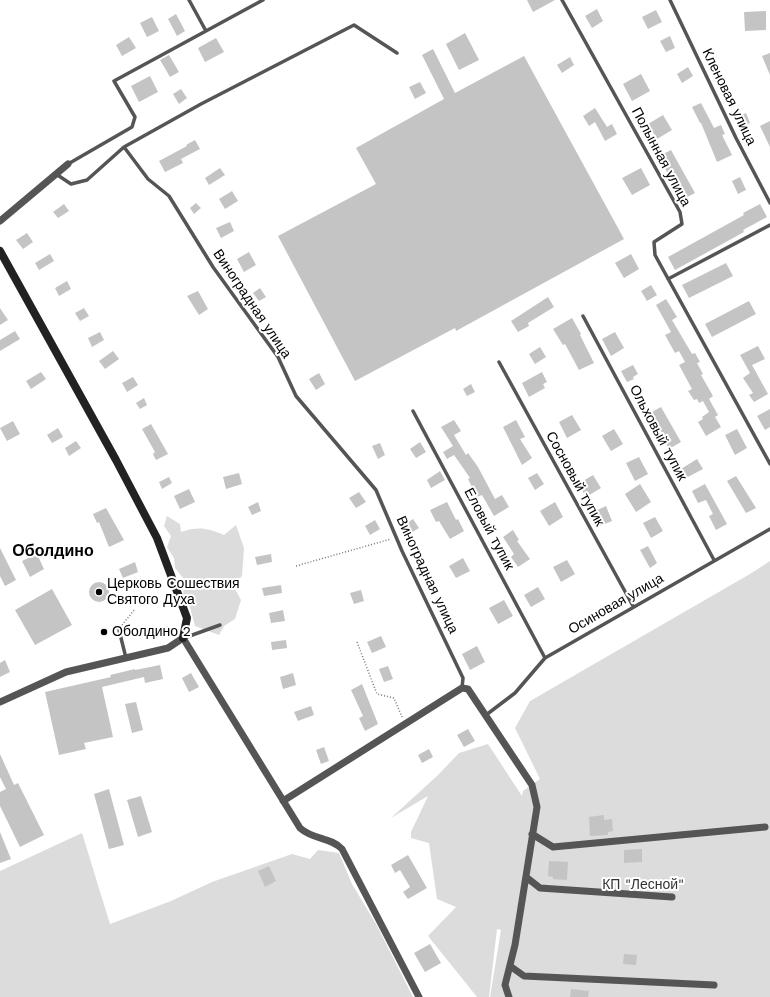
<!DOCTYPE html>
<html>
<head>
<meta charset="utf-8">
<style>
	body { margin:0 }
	canvas { display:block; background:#fff }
</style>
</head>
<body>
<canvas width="770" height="997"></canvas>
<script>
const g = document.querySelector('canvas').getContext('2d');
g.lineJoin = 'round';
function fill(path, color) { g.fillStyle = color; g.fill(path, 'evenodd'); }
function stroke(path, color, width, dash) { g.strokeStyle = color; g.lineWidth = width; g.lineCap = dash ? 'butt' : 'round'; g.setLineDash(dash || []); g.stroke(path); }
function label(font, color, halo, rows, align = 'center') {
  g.font = font + ' "Work Sans",sans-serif'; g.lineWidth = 4; g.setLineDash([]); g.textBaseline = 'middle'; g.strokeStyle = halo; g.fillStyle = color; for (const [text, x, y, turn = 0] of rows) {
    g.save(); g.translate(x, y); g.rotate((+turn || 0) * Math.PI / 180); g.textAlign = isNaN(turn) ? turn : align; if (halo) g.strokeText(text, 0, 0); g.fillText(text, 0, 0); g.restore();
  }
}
const green = new Path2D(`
	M167,516L180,524L181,532C198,526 208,528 224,535L236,525L244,548L242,576L233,585L241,600L235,619L224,626L219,635L195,626L190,607L183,599L184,579L175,568L174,558L167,547L171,536L164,526Z
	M770,561V997H490L501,930L497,929L489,997H477L428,936L456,907L437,899L429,843L411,838V832L428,796L391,818L438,775L459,753L488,744L522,796L523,791L540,779L515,728L530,701L750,574Z
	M82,833L110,924L171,901L212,882L292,854L310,859L318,850L339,853L352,884L376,924L413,997H0V871Z`);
const building = new Path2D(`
	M527,0H555L533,12Z
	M597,9L603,21L592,28L585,16Z
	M656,10L662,22L648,29L642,17Z
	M766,11V30L745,31L744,12Z
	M176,14L185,31L177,36L168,19Z
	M152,17L159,31L147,37L140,23Z
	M465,33L479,60L459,70L446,44Z
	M670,36L675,48L666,52L660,41Z
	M129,37L136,48L122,56L116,45Z
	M216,38L224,52L205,62L198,48Z
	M433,49L455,93L524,56L624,239L456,331L455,328L355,381L278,236L376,184L356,148L444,99L422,55Z
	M770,53V75L762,56Z
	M169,55L179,72L170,77L160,60Z
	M570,57L574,65L562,73L557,65Z
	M688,67L693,76L682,83L677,74Z
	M641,74L650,91L632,101L623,84Z
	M150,76L158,92L139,102L131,86Z
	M420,82L426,93L415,99L409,87Z
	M181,89L187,98L179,104L173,94Z
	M701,103L714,128L721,125L725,134L722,135L732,155L717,162L701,123H700L692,107Z
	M595,108L607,127L612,124L617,134L605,141L595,122L589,126L583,116Z
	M746,113L750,123L743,126L739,117Z
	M663,115L672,130L657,139L648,124Z
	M770,121V147L760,126Z
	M195,140L200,149L181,159L183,163L165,172L159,161L187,146L186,145Z
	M671,150L695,193L681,200L659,156Z
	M220,168L225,175L209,185L205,178Z
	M641,168L650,185L632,195L622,178Z
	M740,177L746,190L738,194L732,181Z
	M232,191L238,201L225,209L219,199Z
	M196,203L201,208L194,214L190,208Z
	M64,204L69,211L58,218L53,212Z
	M760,204L767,217L743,230L744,232L675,270L668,257L744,215L743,213Z
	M230,222L234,231L221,238L216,228Z
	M27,233L33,242L23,249L16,240Z
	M249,252L256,265L244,272L237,259Z
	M50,254L54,261L39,270L35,263Z
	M631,254L639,269L624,278L615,263Z
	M726,263L733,276L689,298L682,285Z
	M67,281L71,289L59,296L55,288Z
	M651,285L657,295L647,301L641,291Z
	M260,288L266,297L259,301L253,293Z
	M198,291L208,309L199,315L187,296Z
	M548,297L554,307L528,323L529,326L518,332L511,321Z
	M666,299L677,317L672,320L692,354L695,353L700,362L697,363L703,374L701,375L713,396L709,399L718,415L715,417L721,427L706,436L698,422L703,419L702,417L709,412L703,401L699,403L697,399L694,400L688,391L692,389L679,365L685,362L679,351L675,353L665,335L671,332L656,305Z
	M749,301L756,314L712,337L705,324Z
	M0,308L8,320L0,325Z
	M84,308L89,316L80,321L75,313Z
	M572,318L581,334L580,335L594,363L579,370L565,344L563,345L553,329Z
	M15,331L20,339L0,351V340Z
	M100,332L104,340L92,347L88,338Z
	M615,332L624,348L611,356L602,339Z
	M758,346L765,359L752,365L768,394L754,402L749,395L753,393L743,378L750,373L740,355Z
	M540,347L546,357L535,364L529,354Z
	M113,351L119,359L105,369L99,361Z
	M633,365L638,374L633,377L634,379L627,382L621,371Z
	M41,372L46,379L31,389L26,381Z
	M542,372L547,382L543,384L545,388L529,397L522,383Z
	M319,373L325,384L316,390L309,379Z
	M133,377L138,385L127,392L122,383Z
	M471,384L475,392L467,396L463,389Z
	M144,398L147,405L140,409L136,403Z
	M661,407L681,442L669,449L662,437L664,436L650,413Z
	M770,409V427L765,430L757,416Z
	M572,415L581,430L567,438L559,422Z
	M454,420L461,431L454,435L466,455L468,453L478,467L495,499L502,495L509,507L494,516L482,495L477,497L468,479L470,478L454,455L447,459L443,452L453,446L441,427Z
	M516,420L525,437L520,439L532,458L522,465L503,427Z
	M13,421L20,434L7,441L0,428Z
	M151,424L168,454L156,460L153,454L155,452L142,429Z
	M58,428L63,437L52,443L47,435Z
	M614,429L623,444L611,451L602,436Z
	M737,429L747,448L735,455L725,435Z
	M76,441L81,448L69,456L65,448Z
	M420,442L426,452L416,458L410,449Z
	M380,443L385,455L378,459L372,446Z
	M639,457L648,474L635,481L626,463Z
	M697,459L703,469L686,478L681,469Z
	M440,471L445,480L431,488L427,480Z
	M239,473L242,484L226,489L223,477Z
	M537,473L544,484L535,490L528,478Z
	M593,475L601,488L586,497L578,484Z
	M736,476L756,508L746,513L727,481Z
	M169,477L172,483L162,489L159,482Z
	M640,484L651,502L636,512L625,494Z
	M705,484L727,524L716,530L709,516L713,514L706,500L698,503L692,491Z
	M189,489L195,502L180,509L174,496Z
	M359,492L366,502L356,508L349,498Z
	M258,502L261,511L252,515L248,507Z
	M447,502L456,520L458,519L464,531L450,539L439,521L436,522L430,510Z
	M555,502L563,517L549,526L540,511Z
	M606,506L612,521L600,526L593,512Z
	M106,508L124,540L109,547L99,522L97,523L93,514Z
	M655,517L663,531L651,538L643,523Z
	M413,519L419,528L406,536L401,527Z
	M375,520L380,529L370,535L365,526Z
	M513,530L519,540L517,541L530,559L518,567L511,557L514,554L503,537Z
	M648,546L657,563L650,568L640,550Z
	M0,548L16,580L5,586L0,576Z
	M37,554L44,569L30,577L22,561Z
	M271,554L272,562L257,565L255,557Z
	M463,558L470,571L456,578L449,566Z
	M567,560L575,574L561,582L553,567Z
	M135,562L138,572L123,578L119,569Z
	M89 592a10 10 0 1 1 20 0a10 10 0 1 1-20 0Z
	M281,585L282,593L264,596L262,588Z
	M538,587L545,599L531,607L524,595Z
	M52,589L72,625L35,645L15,610Z
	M361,590L364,601L354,604L350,593Z
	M504,600L513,616L498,624L489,608Z
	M283,610L285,621L271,623L269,613Z
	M381,636L386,647L372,653L367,642Z
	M286,640L287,648L272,650L271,642Z
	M477,646L485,662L470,670L462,654Z
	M5,660L10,672L0,677V663Z
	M160,665L163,679L145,683L144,677L102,687L113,737L84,743L86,749L59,755L45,692L111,677L110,675L135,669V670Z
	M388,666L393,679L384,682L379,669Z
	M191,673L199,687L189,692L182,678Z
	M293,673L296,685L283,689L280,677Z
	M362,684L378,724L365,731L359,718L363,716L351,690Z
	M136,702L143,730L132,733L125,704Z
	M311,706L314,715L298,721L294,712Z
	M468,729L475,741L464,747L457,735Z
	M324,747L329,761L321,764L316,750Z
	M429,749L433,757L422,763L418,755Z
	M0,754L14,785L18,783L44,835L20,847L0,806V792L6,789L0,777Z
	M109,789L124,845L109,849L94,794Z
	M141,796L152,832L138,837L127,800Z
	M604,815V820L612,819L613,831L608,832V835L590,836L589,817Z
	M0,832L11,859L0,863Z
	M642,849V862L624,863V850Z
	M408,855L427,888L408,899L403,892L410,887L400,870L395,873L391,865Z
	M549,861L568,862L567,880L553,879V877L548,876Z
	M269,866L276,881L265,887L258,871Z
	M430,944L441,963L425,972L414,953Z
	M624,954L637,955L636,965L623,964Z
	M571,989L589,991L588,997H570Z`);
const path = new Path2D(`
	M296,566L391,539
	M122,625L135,609
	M357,642L377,694L394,698L402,717`);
const lane = new Path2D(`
	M189,0L206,31
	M562,0L680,212L682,224L654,242L655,255L770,464
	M670,0L736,138L770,203
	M124,147L148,179L169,196L213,267L278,357L296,396L376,490L402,551L463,678L462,688
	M68,164L132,127L135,117L114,81L263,0
	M56,174L71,184L87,180L124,147L201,104L354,25L397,53
	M668,279L770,225
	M583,316L714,560
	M499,362L633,606
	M413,411L545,658
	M119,630L126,658
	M184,638L220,625
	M486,715L515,693L545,658L770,529`);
const street = new Path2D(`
	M0,221L68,164
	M0,702L66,672L168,648L183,638L300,828C313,840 331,837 342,849L419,997
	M283,801L462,688L468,689L532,785L537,807L515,945L505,985L509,997
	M532,834L553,847L765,827
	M526,877L540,888L672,897
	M510,966L524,976L714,985`);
const secondary = new Path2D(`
	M0,251L116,460L157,538L187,618L183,638`);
const markers = [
	[99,592,4,"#000"],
	[104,632,4,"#000"]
];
const streetNames = [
	["Кленовая улица",729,97,64],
	["Полынная улица",661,157,62],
	["Виноградная улица",252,304,56],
	["Ольховый тупик",658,433,62],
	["Сосновый тупик",575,479,61],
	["Еловый тупик",489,529,62],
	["Виноградная улица",427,575,65],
	["Осиновая улица",616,604,-30]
];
const poiNames = [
	["Церковь Сошествия",107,584],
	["Святого Духа",107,600],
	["Оболдино 2",112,632]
];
const parkNames = [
	["КП \"Лесной\"",643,885]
];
const quarterNames = [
	["Оболдино",53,551]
];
fill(green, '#dcdcdc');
fill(building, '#c4c4c4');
stroke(path, '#777', 1.5, [1, 2]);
stroke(lane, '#555', 3.5);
stroke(street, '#555', 7);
stroke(secondary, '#222', 8);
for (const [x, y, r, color] of markers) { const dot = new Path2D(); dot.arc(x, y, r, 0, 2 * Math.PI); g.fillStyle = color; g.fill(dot); stroke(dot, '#fff', 1.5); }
label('14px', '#000', '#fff', streetNames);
label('14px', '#000', '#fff', poiNames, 'left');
label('14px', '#333', '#fff', parkNames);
label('bold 16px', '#000', '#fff', quarterNames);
</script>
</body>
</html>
